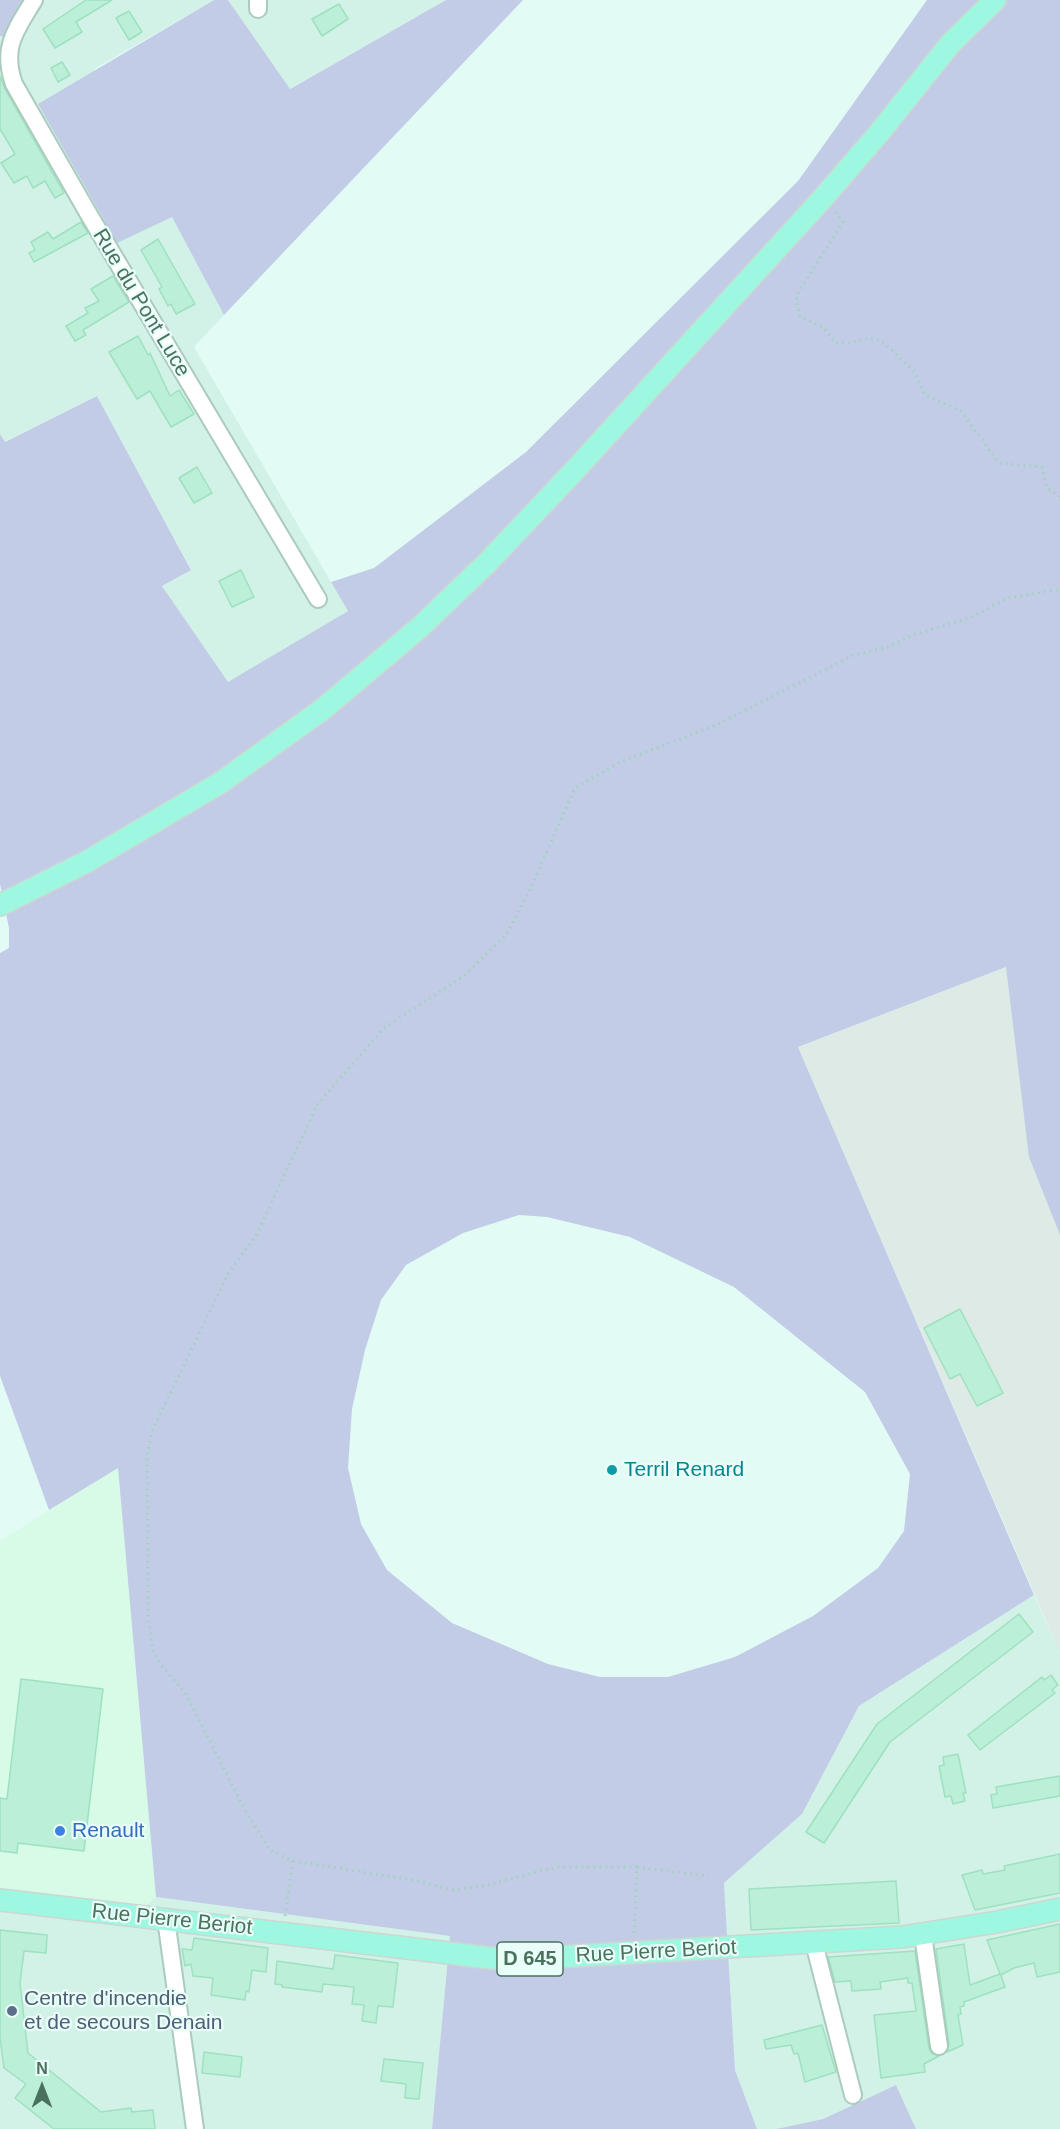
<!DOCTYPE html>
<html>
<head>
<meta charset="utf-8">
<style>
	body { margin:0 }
	#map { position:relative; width:1060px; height:2129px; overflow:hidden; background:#e3fbf5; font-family:Helvetica,sans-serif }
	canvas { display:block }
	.north { position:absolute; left:12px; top:2057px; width:60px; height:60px; -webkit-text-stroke:4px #e9fef8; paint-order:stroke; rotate:0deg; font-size:16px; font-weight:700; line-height:24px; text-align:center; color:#4a715d }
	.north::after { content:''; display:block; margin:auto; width:21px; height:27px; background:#4a715d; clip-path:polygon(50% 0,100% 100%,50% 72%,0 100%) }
</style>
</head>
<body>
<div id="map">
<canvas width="1060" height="2129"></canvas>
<div class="north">N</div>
</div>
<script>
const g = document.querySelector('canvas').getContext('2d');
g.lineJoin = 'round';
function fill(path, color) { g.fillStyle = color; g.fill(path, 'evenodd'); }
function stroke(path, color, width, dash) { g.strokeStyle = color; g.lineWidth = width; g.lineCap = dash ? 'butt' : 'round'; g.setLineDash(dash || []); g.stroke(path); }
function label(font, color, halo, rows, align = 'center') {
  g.font = font + ' Helvetica,sans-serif'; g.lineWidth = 4.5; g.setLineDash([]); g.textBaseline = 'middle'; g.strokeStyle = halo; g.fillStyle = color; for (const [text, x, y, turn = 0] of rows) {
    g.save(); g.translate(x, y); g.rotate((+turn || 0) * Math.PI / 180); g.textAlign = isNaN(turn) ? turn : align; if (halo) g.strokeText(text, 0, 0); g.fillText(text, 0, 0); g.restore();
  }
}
const residential = new Path2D(`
	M30,0H214L94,69L224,315L194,347L348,611L228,683L162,586L191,569L97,396L4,442L0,434V36L4,37Z
	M228,0H446L289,89Z
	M1034,1595L1060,1653V2129H916L896,2085L823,2119L776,2129H757L735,2070L724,1883L802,1814L859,1706Z
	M0,1889L144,1907L156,1897L450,1936L432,2129H0Z`);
const commercial = new Path2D(`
	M118,1467L156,1897L144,1907L0,1889V1541Z`);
const industrial = new Path2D(`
	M1060,777V1653L798,1047L1006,967Z`);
const green = new Path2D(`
	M0,0H30L4,37L0,36Z
	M214,0H228L290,89L446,0H523L224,315L172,217L117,243L38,104Z
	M927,0H1060V1235L1029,1157L1006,967L798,1047L1034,1595L859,1706L802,1814L724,1883L735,2070L757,2129H432L450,1936L156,1897L118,1468L49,1510L0,1376V953L9,948V928L0,884V434L5,442L97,396L191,570L162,586L228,682L348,611L331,582L374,568L526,452L798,181ZM519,1215L547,1217L630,1237L734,1287L865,1392L910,1474L904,1531L878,1568L813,1616L735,1657L668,1677H600L548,1664L452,1623L387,1570L361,1524L348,1468L352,1409L365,1350L381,1300L406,1265L463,1233Z
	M896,2085L916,2129H776L823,2119Z`);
const building = new Path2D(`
	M86,0H112L76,22L82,32L55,48L43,29Z
	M339,4L348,19L322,36L312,19Z
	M129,11L142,32L129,40L116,18Z
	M62,62L70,75L58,82L51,68Z
	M0,76L5,89L64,193L55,198L45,181L33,188L27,176L14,183L1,163L15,154L0,129Z
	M81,222L88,233L34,262L29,253L35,250L31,242L48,232L53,239Z
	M158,239L195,304L176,314L171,304L168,306L159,289L162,287L141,250Z
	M113,276L129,302L83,330L86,335L75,341L66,326L88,313L85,308L99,301L91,289Z
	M138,336L148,355L150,353L170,396L179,390L194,414L171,427L150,391L137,399L109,352Z
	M197,467L212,493L194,503L179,478Z
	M241,570L254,597L232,607L219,581Z
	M960,1309L1003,1393L977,1406L960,1374L950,1379L924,1328Z
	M1019,1614L1033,1632L890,1742L824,1843L806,1832L877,1724Z
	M1051,1675L1058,1685L1052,1690L1055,1693L980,1750L968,1735L1042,1677L1044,1680Z
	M21,1679L103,1689L84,1851L18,1843L17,1853L0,1851V1798L7,1799Z
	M958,1754L966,1793H963L965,1801L953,1804L951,1796L945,1797L939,1766L944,1765L943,1757Z
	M1060,1776V1796L993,1808L991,1795L997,1794L996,1787Z
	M1060,1854V1893L975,1910L962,1875L982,1870L983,1874L1005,1870L1004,1866Z
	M896,1881L899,1923L751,1930L749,1889Z
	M1060,1924V1972L1037,1977L1034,1963L1014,1968L1001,1975L1005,1987L964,2002V2006L960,2007L961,2014L958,2015L963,2045L947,2052L949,2044L936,1949L964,1944L970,1985L1000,1974L987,1940Z
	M0,1930L47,1935L46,1953L24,1951L20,1983L28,2053L101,2112L131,2108L132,2112L153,2110L155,2129H54L15,2098L26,2084L4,2068L0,2038Z
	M194,1938L268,1948L266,1972L252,1970L249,1992L246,1991L245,2000L211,1995L213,1978L193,1976L191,1964L185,1966L182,1949L192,1950Z
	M915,1951L929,2048L931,2053L939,2056L924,2064L925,2072L881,2078L874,2015L916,2011L912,1983H908V1978L880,1982L881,1989L852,1991L851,1981L835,1982L828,1957Z
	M335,1955L398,1963L393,2007L378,2006L376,2023L362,2021L364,2005L352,2004L354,1987L323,1984L322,1992L282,1987V1985L275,1984L277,1961L333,1969Z
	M822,2025L836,2072L805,2082L798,2053L794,2054L791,2045L766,2049L764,2040Z
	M204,2052L242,2057L240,2077L202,2073Z
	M384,2059L423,2063L419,2099L405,2098L406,2084L381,2081Z`);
const path = new Path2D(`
	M835,212L843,222L796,296L800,317L823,327L835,343H851L867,338L882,341L915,372L925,395L961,411L999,463L1042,467L1047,488L1060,497
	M293,1861L413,1880L453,1890L487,1885L556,1867H637L634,1935
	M637,1867L709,1876
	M285,1916L293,1861L270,1850L247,1814L186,1694L162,1666L153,1652L148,1616L147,1454L153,1429L228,1274L257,1234L317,1105L384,1028L464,976L506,935L528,894L575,788L620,762L714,726L854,655L888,647L913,635L972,617L1008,598L1057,590L1060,586`);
const minor = new Path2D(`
	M34,0C16,30 1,47 14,84L88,213L318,599
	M258,0V9
	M166,1919L195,2129
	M923,1935L939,2046
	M814,1943L853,2095`);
const major = new Path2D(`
	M0,905L88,861L220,783L323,709L419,628L487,563L574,471L823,198L879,133L951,43L995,0
	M0,1900L491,1958L522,1959L902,1937L997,1922L1060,1909`);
const markers = [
	[612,1470,6,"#0f9aa8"],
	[60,1831,6,"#3f7fe0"],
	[12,2011,6,"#5c6f8a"]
];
const shields = [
	[530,1959,66]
];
const shieldNames = [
	["D 645",530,1959]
];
const streetNames = [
	["Rue du Pont Luce",141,303,59],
	["Rue Pierre Beriot",172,1920,6],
	["Rue Pierre Beriot",656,1952,-3]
];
const cultureNames = [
	["Terril Renard",624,1470]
];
const shopNames = [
	["Renault",72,1831]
];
const serviceNames = [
	["Centre d'incendie",24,1999],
	["et de secours Denain",24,2023]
];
fill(residential, '#d2f2e7');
fill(commercial, '#d7fbe6');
fill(industrial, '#ddeae5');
fill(green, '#c2cce7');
fill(building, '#bcefd7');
stroke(building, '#9de1c0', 1.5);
stroke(minor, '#aacbbd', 20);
stroke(major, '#ccd7d2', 24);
stroke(path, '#9fd3ba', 3, [1.5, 4.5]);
stroke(minor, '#fff', 16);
stroke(major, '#9ef7e1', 21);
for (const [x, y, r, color] of markers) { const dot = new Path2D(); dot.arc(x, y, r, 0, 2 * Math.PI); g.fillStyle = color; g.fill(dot); stroke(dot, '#e9fef8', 2); }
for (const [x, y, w] of shields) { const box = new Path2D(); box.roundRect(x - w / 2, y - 17, w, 34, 4.5); g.fillStyle = '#e9fef8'; g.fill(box); stroke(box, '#4a715d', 1.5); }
label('bold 20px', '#4a715d', null, shieldNames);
label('21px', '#4a715d', '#e9fef8', streetNames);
label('21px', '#0d838f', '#e9fef8', cultureNames, 'left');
label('21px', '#366cbe', '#e9fef8', shopNames, 'left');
label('21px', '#4e5e75', '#e9fef8', serviceNames, 'left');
</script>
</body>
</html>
